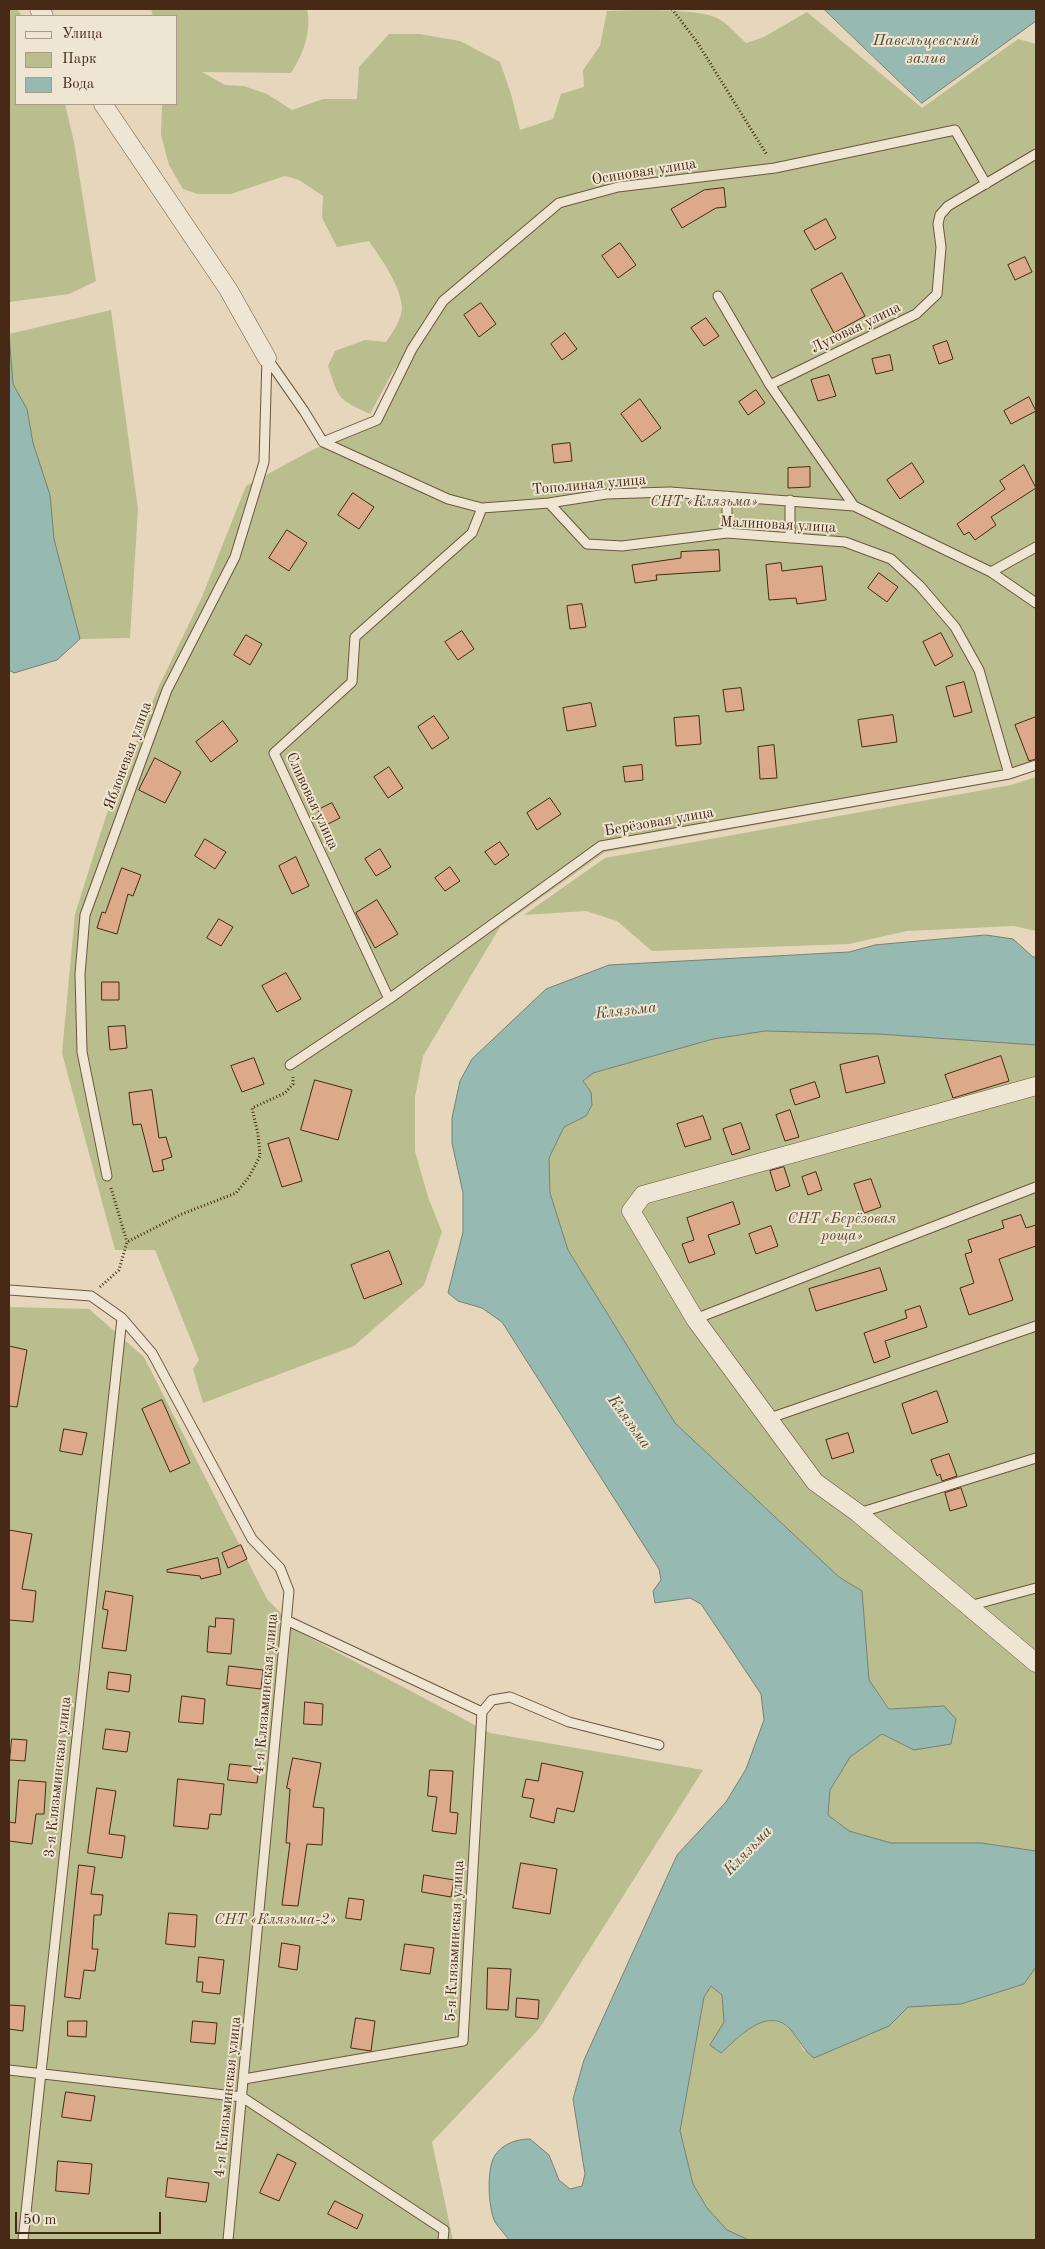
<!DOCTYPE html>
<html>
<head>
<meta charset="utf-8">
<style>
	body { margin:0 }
	#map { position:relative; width:1045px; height:2249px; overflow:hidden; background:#e6d7bc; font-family:"Old Standard TT",serif }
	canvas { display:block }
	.frame { position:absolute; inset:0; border:10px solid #462a15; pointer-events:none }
	.legend { position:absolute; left:15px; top:15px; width:162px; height:90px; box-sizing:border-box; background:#efe5d3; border:1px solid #ab9a87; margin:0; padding:6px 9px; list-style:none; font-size:15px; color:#462a15 }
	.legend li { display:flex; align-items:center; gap:10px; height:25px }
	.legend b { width:25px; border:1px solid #ab9a87 }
	.scale { position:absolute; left:15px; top:2212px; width:146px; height:22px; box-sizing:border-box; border:2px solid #462a15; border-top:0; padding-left:6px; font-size:15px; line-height:18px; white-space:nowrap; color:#462a15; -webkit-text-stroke:4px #efe5d3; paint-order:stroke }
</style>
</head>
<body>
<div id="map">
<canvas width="1045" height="2249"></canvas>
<div class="frame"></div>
<ul class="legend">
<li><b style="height:6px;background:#efe5d3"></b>Улица</li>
<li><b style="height:14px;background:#babd8d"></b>Парк</li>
<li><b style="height:14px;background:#96bab1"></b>Вода</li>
</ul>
<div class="scale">50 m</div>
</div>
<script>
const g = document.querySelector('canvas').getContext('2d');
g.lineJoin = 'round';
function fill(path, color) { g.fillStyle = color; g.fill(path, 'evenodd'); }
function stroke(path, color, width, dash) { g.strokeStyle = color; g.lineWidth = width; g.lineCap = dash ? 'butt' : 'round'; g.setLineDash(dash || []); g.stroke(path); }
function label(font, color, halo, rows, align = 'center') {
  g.font = font + ' "Old Standard TT",serif'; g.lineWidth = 4; g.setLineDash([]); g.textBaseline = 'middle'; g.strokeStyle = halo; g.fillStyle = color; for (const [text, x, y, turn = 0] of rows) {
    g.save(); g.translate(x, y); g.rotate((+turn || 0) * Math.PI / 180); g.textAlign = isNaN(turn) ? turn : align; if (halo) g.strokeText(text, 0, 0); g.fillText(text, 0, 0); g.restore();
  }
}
const green = new Path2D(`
	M9,9H17L22,16H16V104H65L74,142L96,281L69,294L9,302Z
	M151,9H307C312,31 303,55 291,73L202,72L225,85L244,86L267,94L292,110L323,99H357L359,67L389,34H419L460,41L500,62L511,94L520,130L553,119L561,94L584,87L583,70L600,46L607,11C630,10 699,8 717,18C728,23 737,35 746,43L764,37L807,12L922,108L1018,39L1036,44V770L1012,779L605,852L500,927L423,1056L415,1097V1151L428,1197L442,1232L424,1285L354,1346L203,1403L193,1369L199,1360L155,1250H115L62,1053L75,914L106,816L159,686L202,597L246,486L312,450L381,422L425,321L391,375L370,414C338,399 339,400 328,366L335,351L365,340L386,342C393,332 402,319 402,307C400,284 381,259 369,241L337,247L322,218L323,196L299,180L285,176L231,194H198L183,189L169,165L161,135L162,104H176V16H153Z
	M111,310L138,509L130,638L80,639L57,660L14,673L9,670V334Z
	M1036,777V931L1014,926L907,931L849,944L652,951L617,921L586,911L524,915L605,858L1011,785Z
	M765,1031L878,1034L1036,1045V1851L981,1843H891L849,1831L828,1815L830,1790L850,1757L882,1734L914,1750L944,1706L890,1709L869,1680L862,1592L839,1577L675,1423L568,1250L550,1193L549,1158L564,1127L586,1116L591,1092L583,1081L593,1073L713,1039Z
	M9,1307L89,1309L144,1357L267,1599L299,1632L490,1733L703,1770L539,2029L432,2142L453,2240H9Z
	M1036,1967V2240H749L727,2230L707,2208L693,2184L680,2131L704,1997L711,1986L722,1995L724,2022L711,2045L721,2052C740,2039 763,2006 788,2028C795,2033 799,2043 804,2051L888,2026L908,2007L961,2004L1024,1984Z`);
const water = new Path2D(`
	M824,9H1036V21L922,103Z
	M9,334L13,384L27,409L33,443L50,495L54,539L80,639L57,660L14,673L9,670Z
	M986,935L1013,939L1033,957H1036V1045L878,1034L765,1031L713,1039L593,1073L583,1081L591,1092L592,1105L586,1116L564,1127L549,1158L550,1193L568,1250L675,1423L839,1577L862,1591L869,1680L889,1709L944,1706L956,1719L951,1744L914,1750L882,1734L850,1757L830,1790L828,1815L849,1831L891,1843H981L1036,1851V1967L1024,1984L961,2004L908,2007L889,2026L814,2058C803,2050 799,2039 790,2029C767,2005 738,2038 721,2053L710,2045L724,2022L722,1995L711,1986L704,1997L680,2131L693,2184L707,2208L727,2230L749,2240H509C505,2234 499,2228 495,2222C488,2208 486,2166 496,2154C504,2143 518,2139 530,2139L549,2155L559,2180L570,2189L582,2186L585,2174L573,2099L584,2060L677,1855L726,1802L746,1769L764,1720L761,1694L701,1604L690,1598L655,1603L653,1591L661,1580L659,1569L502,1322L482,1308L458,1301L448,1293L463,1232V1193L452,1143V1118L460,1081L472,1059L546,989L609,965L849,952L875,945Z`);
const building = new Path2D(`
	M724,188L726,207L716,208L682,228L671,209L704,190Z
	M826,219L836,238L815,250L804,231Z
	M620,243L636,265L618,278L602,256Z
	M1025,257L1032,272L1015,280L1008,265Z
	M842,273L865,316L834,333L811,290Z
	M481,303L496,324L479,337L464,315Z
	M706,318L719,336L704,346L691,328Z
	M565,333L577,349L562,360L551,344Z
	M947,341L953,359L939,364L933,346Z
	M890,355L893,370L876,374L872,359Z
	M829,375L836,396L818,401L811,380Z
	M756,390L765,403L748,415L739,402Z
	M1029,397L1036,411L1011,424L1004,411Z
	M640,399L661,428L642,442L621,414Z
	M570,443L572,461L554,463L552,445Z
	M912,463L924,482L900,499L887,480Z
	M1024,465L1036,488L991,517L996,525L975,540L969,532L964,535L957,524L1005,489L1000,481Z
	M810,467V487L788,488V468Z
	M353,493L374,507L359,529L338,515Z
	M287,530L307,543L289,571L269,558Z
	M719,550L720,571L656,575L657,580L635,583L632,565L681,558V552Z
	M781,563L782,571L822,566L826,600L797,604L796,598L769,600L766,565Z
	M879,573L898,587L887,602L868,588Z
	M582,604L586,627L570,629L567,606Z
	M462,631L474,649L458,660L445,642Z
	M941,633L953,656L935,666L923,642Z
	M246,635L262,644L250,665L234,655Z
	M964,682L972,712L954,717L946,687Z
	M741,688L744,710L726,712L723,690Z
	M591,703L596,726L567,731L563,708Z
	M893,715L897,742L862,747L858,720Z
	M434,716L449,738L432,749L418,727Z
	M699,716L701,744L676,746L674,718Z
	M1036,717V759L1029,761L1015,725Z
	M223,721L238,741L211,762L196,742Z
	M774,745L777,778L760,779L758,747Z
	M155,758L181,772L165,803L139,790Z
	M642,765L643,780L625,782L623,767Z
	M389,767L403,788L388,798L374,777Z
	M550,798L561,814L537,830L527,813Z
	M332,803L340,818L326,825L318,810Z
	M205,839L226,852L215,869L195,856Z
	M500,842L509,855L495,865L485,852Z
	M380,849L391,867L376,876L365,859Z
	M296,857L309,886L292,894L279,866Z
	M450,867L460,881L445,891L435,878Z
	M122,868L141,875L133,896L128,894L117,934L97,928L102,912L105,913Z
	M377,900L398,934L375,948L356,913Z
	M219,919L233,927L221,946L207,938Z
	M286,973L301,999L277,1012L262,986Z
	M102,982H119V1000H102Z
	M125,1026L127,1048L110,1050L108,1027Z
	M878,1056L885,1083L846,1093L840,1065Z
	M1001,1056L1009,1081L953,1098L945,1075Z
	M254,1058L264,1084L242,1092L231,1066Z
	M315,1080L352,1090L338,1140L301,1130Z
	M815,1082L820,1097L795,1105L790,1090Z
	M152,1090L159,1138L166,1137L172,1157L162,1160L164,1170L153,1172L141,1124L133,1125L129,1093Z
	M790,1110L799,1137L785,1141L776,1115Z
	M703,1116L711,1139L685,1147L677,1124Z
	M741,1123L750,1149L732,1155L723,1129Z
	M289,1138L302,1181L282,1187L268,1144Z
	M784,1167L790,1186L776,1191L770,1171Z
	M816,1172L822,1190L808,1195L802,1177Z
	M871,1179L881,1207L864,1213L854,1184Z
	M733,1202L740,1224L708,1235L715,1254L689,1263L682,1244L694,1240L687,1218Z
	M1021,1215L1026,1228L1036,1225V1246L999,1259L1013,1300L969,1315L960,1288L974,1283L965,1254L972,1252L968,1240L1004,1228L1002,1221Z
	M771,1226L778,1246L756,1254L749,1234Z
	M389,1251L402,1284L364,1299L351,1265Z
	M880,1268L887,1290L816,1311L809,1289Z
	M920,1306L927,1327L885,1341L890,1357L874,1363L864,1333L907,1318L905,1311Z
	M9,1346L27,1350L17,1407L9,1406Z
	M937,1391L948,1422L912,1434L902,1404Z
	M162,1400L190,1463L170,1472L142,1409Z
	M64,1429L87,1433L82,1455L60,1451Z
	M848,1433L854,1452L832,1459L826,1440Z
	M949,1454L957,1476L942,1481L940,1474L937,1476L931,1460Z
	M961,1488L967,1506L950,1511L945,1493Z
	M9,1530L32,1534L22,1589L36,1591L33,1622L9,1620Z
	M241,1545L247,1559L228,1568L222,1553Z
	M218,1558L221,1574L201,1579L200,1576L167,1572V1570Z
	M106,1591L133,1596L126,1651L102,1648L108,1610L103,1609Z
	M216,1618L234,1619L231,1654L207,1652L209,1626L215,1627Z
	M229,1666L263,1670L261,1689L227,1685Z
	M109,1672L131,1675L129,1692L107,1689Z
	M182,1696L205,1699L203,1724L179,1722Z
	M305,1702L323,1704L322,1725L304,1724Z
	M106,1729L130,1732L127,1752L103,1749Z
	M12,1739L27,1740L25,1761L10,1760Z
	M293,1758L321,1763L313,1807L324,1808L322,1845L307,1844L298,1906L282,1905L290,1843H286L290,1789L287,1788Z
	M542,1763L583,1772L574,1812L557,1808L554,1823L530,1817L534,1799L522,1797L526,1779L538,1781Z
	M230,1764L259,1767L257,1783L228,1780Z
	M430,1770L453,1771L450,1812L458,1813L456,1834L432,1831L437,1797L428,1796Z
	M178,1779L224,1784L221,1815L210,1814L208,1829L174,1826Z
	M19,1780L46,1782L44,1814H36L32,1844L9,1841V1822L15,1823Z
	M97,1788L116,1791L109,1834L125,1836L122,1858L88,1853Z
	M521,1863L557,1869L550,1914L513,1908Z
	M79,1865L95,1867L91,1894L103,1895L101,1915H94L92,1949H98L95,1971L84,1970L80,1999L65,1997Z
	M424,1875L454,1880L451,1897L422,1892Z
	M349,1898L364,1900L361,1920L346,1918Z
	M169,1913L197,1915L195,1947L166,1944Z
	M282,1943L300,1946L297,1970L279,1967Z
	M405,1944L434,1948L430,1974L401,1970Z
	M199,1957L224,1960L220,1994L202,1992L203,1982H197Z
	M488,1968L511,1969L508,2010L487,2009Z
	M517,1998L539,2000L538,2019L516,2017Z
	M9,2005L25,2006L23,2031L9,2029Z
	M356,2018L375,2021L371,2051L351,2048Z
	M68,2021H87L86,2037L68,2036Z
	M193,2021L217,2023L215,2044L191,2042Z
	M66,2092L95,2096L91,2121L62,2117Z
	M278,2154L296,2163L279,2201L260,2193Z
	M58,2161L92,2164L89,2194L56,2191Z
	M168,2178L209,2183L206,2202L166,2197Z
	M335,2201L363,2215L357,2229L328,2214Z`);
const path = new Path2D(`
	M672,9L697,42L767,155
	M111,1188L127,1242
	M100,1287L119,1270L127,1242L182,1214L236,1193L249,1177L260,1156L258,1134L252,1108L285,1093L293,1084V1077`);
const lane = new Path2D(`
	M718,296L770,385L854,506
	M267,358L304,411L323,442L448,499L482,508L549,503L606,494L670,492L854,506L991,572L1036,603
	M770,385L916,314L937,294L941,247L938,224L940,215L948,206L1036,154
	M323,442L377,420L412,349L443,301L559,203L618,187L775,168L955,130L986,184
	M549,503L587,544L622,546L727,533L845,542L891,559L920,586L955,627L979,670L1009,774
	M727,533V496
	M790,538V500
	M991,572L1036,547
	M389,999L274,753L352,682L355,637L472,533L482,508
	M290,1065L389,999L601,846L1009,774L1036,765
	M107,1176L82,1052L80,974L85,915L167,690L235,557L264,462L267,358
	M9,1290L91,1296L122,1318L152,1353L252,1539L280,1568L289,1591L228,2240
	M695,1319L1036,1187
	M767,1419L1036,1326
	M859,1513L1036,1458
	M969,1606L1036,1588
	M286,1620L482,1712
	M482,1712L492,1700L510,1697L569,1722L659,1745
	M9,2070L242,2097L444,2230L443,2240
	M244,2079L463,2041L482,1712
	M23,2240L122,1318`);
const street = new Path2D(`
	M39,9L44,16
	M103,104L228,289L267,358
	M1036,1086L643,1195L631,1211L695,1319L815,1482L858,1513L1036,1663`);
const streetNames = [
	["Осиновая улица",644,172,-9],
	["Луговая улица",856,328,-26],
	["Тополиная улица",589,485,-5],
	["Малиновая улица",778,525,3],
	["Яблоневая улица",128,756,-70],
	["Сливовая улица",312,801,65],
	["Берёзовая улица",659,822,-10],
	["4-я Клязьминская улица",266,1694,-85],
	["3-я Клязьминская улица",58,1777,-84],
	["5-я Клязьминская улица",455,1941,-87],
	["4-я Клязьминская улица",228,2097,-84]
];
const parkNames = [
	["СНТ «Клязьма»",704,502],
	["СНТ «Берёзовая",842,1219],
	["роща»",842,1236],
	["СНТ «Клязьма-2»",275,1920]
];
const waterNames = [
	["Павельцевский",926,41],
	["залив",926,59],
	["Клязьма",626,1011,-6],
	["Клязьма",629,1422,54],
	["Клязьма",748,1851,-46]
];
fill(green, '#babd8d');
fill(water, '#96bab1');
stroke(water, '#768073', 1);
fill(building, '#dca98a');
stroke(building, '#462a15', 1);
stroke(lane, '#6e553f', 11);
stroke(street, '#6e553f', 19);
stroke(path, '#462a15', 3, [1, 2.5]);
stroke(lane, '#efe5d3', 9);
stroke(street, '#efe5d3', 18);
label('15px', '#462a15', '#efe5d3', streetNames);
label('italic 15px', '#5d472d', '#efe5d3', parkNames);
label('italic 16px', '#564734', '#efe5d3', waterNames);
</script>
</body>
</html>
